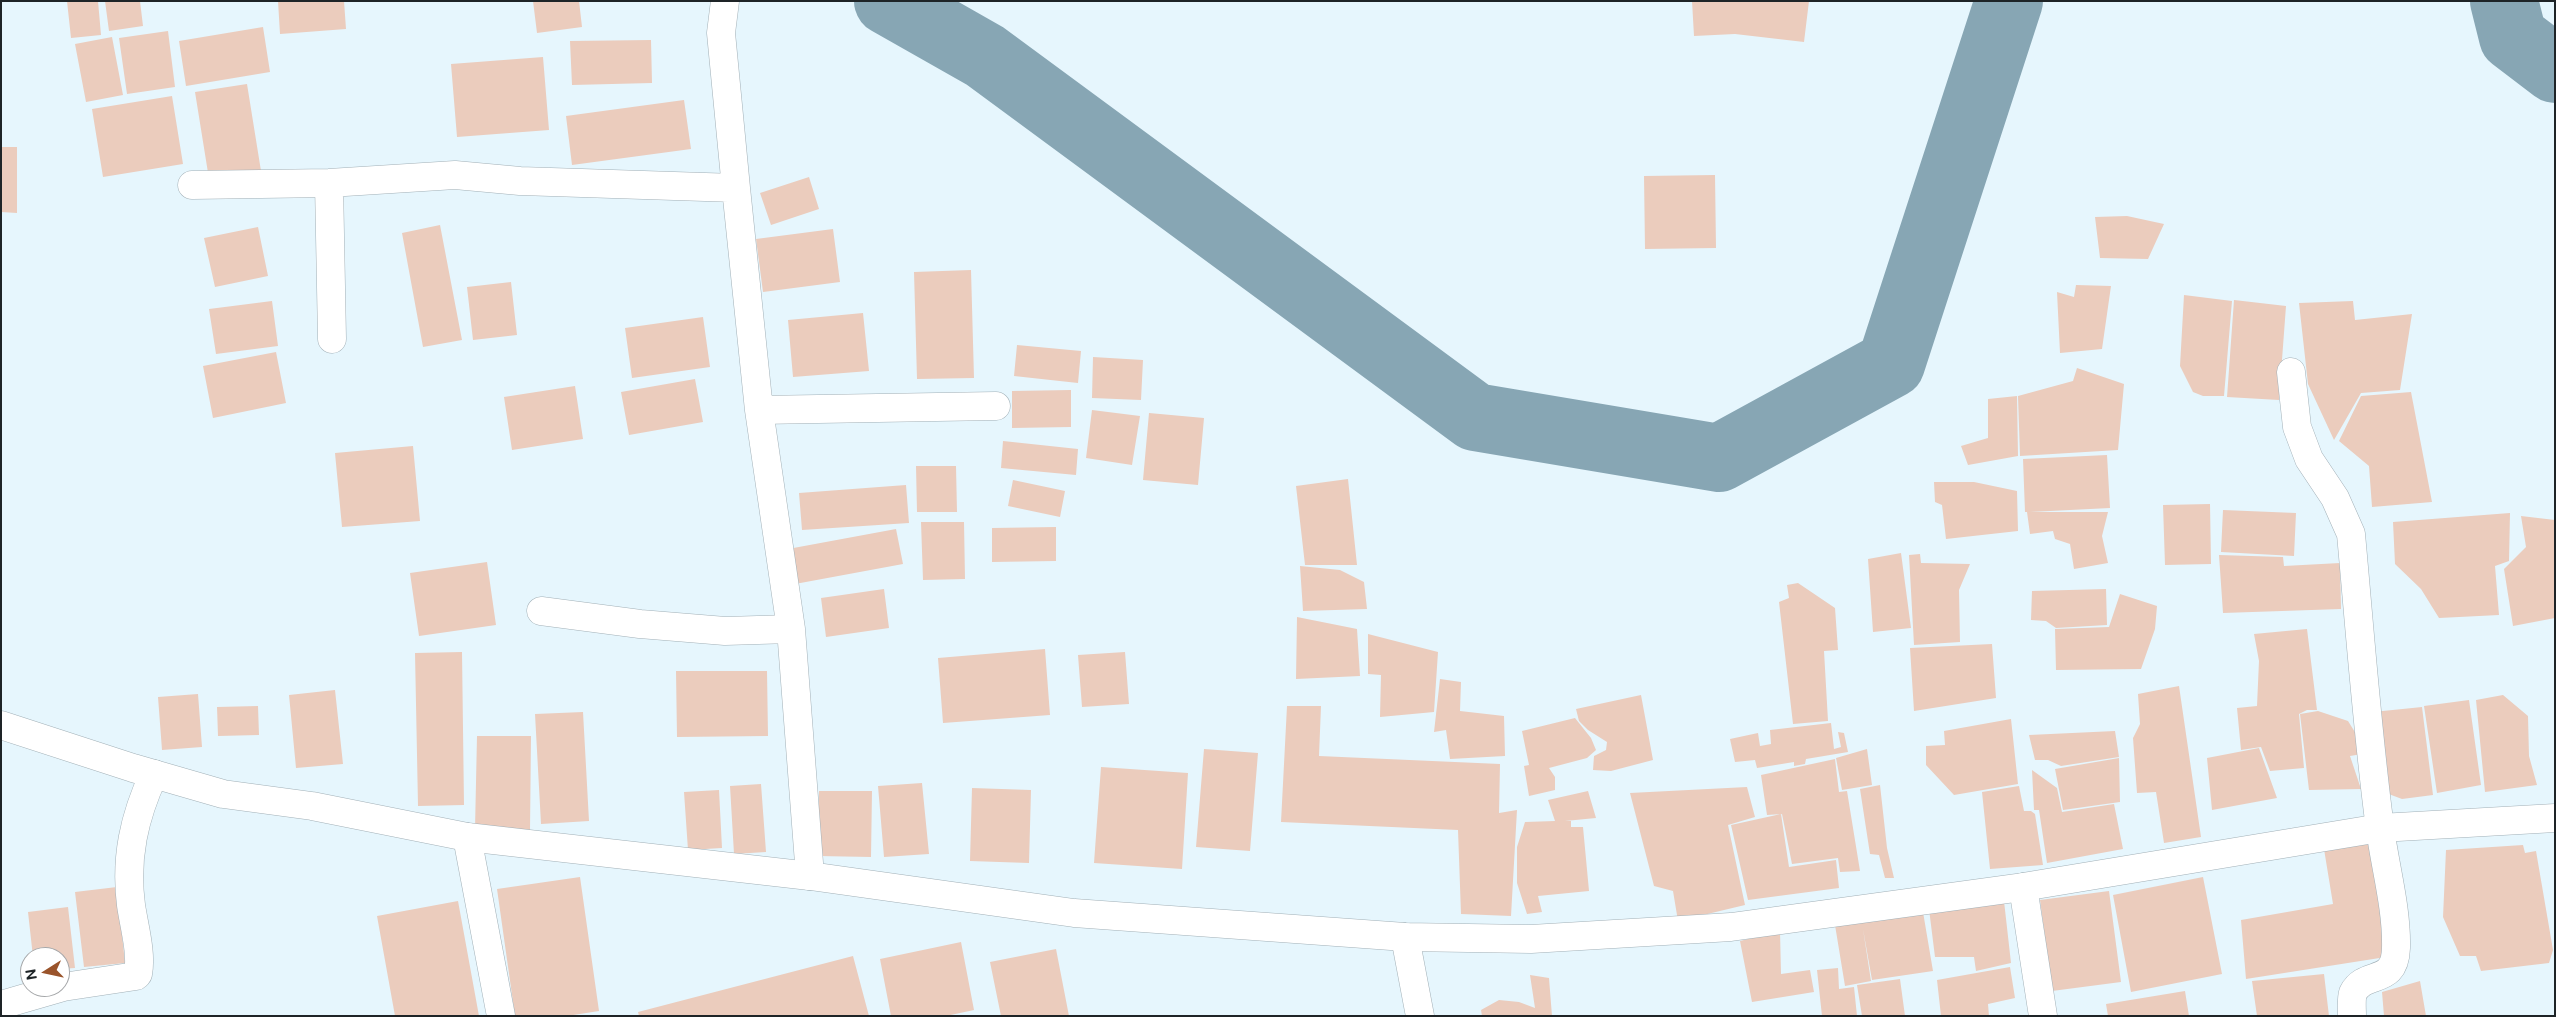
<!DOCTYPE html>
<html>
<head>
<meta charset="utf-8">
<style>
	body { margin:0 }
	#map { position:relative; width:2556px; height:1017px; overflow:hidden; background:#e6f6fd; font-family:"Public Sans",sans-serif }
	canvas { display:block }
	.frame { position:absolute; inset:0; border:2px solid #1e2427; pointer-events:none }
	.north { position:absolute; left:20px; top:947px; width:50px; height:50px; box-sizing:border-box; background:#fff; border:1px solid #a5a7a9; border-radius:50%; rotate:260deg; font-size:14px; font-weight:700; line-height:20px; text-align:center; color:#1e2427 }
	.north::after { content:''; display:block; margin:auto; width:18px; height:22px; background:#9a542b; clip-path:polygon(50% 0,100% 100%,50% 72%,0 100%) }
</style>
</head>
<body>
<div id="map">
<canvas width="2556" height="1017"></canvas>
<div class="frame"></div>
<div class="north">N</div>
</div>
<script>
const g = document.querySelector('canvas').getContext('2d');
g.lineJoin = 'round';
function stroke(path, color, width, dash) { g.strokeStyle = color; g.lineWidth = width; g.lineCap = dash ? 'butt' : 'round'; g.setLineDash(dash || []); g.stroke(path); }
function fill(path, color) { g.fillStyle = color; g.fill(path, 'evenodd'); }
const river = new Path2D(`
	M888,1L985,56L1475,417L1719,458L1891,364L2009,1
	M2504,1L2513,37L2555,69`);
const building = new Path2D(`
	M67,1H98L101,35L71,38Z
	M105,1H140L143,26L109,31Z
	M278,1H344L346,29L280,34Z
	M533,1H579L582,27L537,33Z
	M1692,1H1809L1804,42L1735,34L1694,36Z
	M263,27L270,72L186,86L179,41Z
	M168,31L175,87L127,94L119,38Z
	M112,37L123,95L86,102L75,44Z
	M651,40L652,83L572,85L570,41Z
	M543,57L549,130L457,137L451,64Z
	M247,84L261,171L209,179L195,92Z
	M172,96L183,164L103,177L92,109Z
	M684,100L691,149L572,165L566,116Z
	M1,147H17V213L1,212Z
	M1715,175L1716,248L1645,249L1644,176Z
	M809,177L819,209L771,225L760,193Z
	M2127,216L2164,224L2148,259L2100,258L2095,217Z
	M440,225L462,340L423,347L402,233Z
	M258,227L268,276L215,287L204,238Z
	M833,229L840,282L763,292L756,239Z
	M971,270L974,378L917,379L914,272Z
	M511,282L517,335L473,340L467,287Z
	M2076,285L2111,286L2102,349L2060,353L2057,292L2074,297Z
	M2184,295L2232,301L2224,396H2203L2193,392L2180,366Z
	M2234,300L2286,306L2279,400L2227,397Z
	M272,301L278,346L216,354L209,309Z
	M2353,301L2355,320L2412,314L2400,390L2361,393L2334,440L2308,384L2299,303Z
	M863,313L869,371L793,377L788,320Z
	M703,317L710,367L632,378L625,328Z
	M1017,345L1081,351L1078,383L1014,376Z
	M276,352L286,403L213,418L203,366Z
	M1093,357L1143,360L1141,400L1092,398Z
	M2077,368L2124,384L2118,450L2020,456L2018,396L2073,381Z
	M695,379L703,422L629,435L621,392Z
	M575,386L583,439L512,450L504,397Z
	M1071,390V427L1012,428V391Z
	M2411,392L2432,502L2372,507L2369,466L2339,441L2361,396Z
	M2017,396L2018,456L1968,465L1961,446L1988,438V399Z
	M1092,410L1140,416L1132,465L1086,458Z
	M1149,413L1204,418L1198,485L1143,480Z
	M1003,441L1078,449L1076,475L1001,468Z
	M413,446L420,521L342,527L335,453Z
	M2107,455L2110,508L2030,512H2108L2102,536L2108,563L2074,569L2070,544L2055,539L2053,531L2030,534L2027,512H2025L2023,459Z
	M916,466H956L957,512H917Z
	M1348,479L1357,565H1305L1296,486Z
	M1013,480L1065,491L1060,517L1008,506Z
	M1934,482H1974L2017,491L2018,531L1946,539L1942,505L1935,502Z
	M906,485L909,523L802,530L799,493Z
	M2210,504L2211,564L2165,565L2163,505Z
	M2223,510L2296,513L2294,556L2221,552Z
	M2510,513L2509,561L2495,566L2499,615L2439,618L2421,589L2395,564L2393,522Z
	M2521,516L2555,520V618L2513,626L2504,569L2526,547Z
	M921,522H964L965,579L923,580Z
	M1056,527V561L992,562V528Z
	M896,529L903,564L795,584L788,549Z
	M1901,553L1911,628L1873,632L1868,559Z
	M1920,554L1921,563L1970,564L1959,590L1960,642L1914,645L1909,555Z
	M2219,555L2283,557L2284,566L2340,563L2341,609L2223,613Z
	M487,562L496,625L419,636L410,573Z
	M1300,566L1340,570L1364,582L1367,609L1303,611Z
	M1798,583L1835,608L1838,650L1824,651L1828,721L1793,724L1779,602L1789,598L1787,585Z
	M884,589L889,628L826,637L821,598Z
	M2106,589L2107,625L2056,628L2046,621L2031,620L2032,591Z
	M2120,594L2157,606L2155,629L2141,669L2056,670L2055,629L2109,627Z
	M1297,617L1357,629L1360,676L1296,679Z
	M2307,629L2317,710H2307L2299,714L2304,768L2270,771L2261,747L2241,750L2237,708L2257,706L2259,661L2254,634Z
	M1368,634L1438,652L1434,712L1380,717L1381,675L1368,674Z
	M1992,644L1996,698L1914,711L1910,648Z
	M1045,649L1050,715L943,723L938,658Z
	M462,652L464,805L418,806L415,653Z
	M1125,652L1129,704L1082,707L1078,655Z
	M676,671H767L768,736L677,737Z
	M1440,679L1461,682L1460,711L1504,716L1505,756L1450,759L1446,730L1434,732Z
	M2179,686L2201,837L2164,843L2156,792L2137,793L2133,738L2140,724L2138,694Z
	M335,690L343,764L296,768L289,695Z
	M198,694L202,747L162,750L158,697Z
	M1641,695L1653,760L1611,771L1593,770L1594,756L1606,750L1607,742L1588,730L1579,721L1576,709Z
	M2503,695L2528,716L2529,756L2537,785L2485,792L2476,700Z
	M2469,700L2481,785L2437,793L2424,706Z
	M258,706L259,735L218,736L217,707Z
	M1287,706H1321L1319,756L1500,764L1499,813L1517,810L1511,916L1461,914L1458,830L1281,822Z
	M2422,707L2433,795L2402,799L2386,793L2373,712Z
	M2318,711L2348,721L2368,753L2350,756L2361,789L2309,790L2300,714Z
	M583,712L589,821L541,824L535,714Z
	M1575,718L1591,738L1596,750L1587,758L1549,768L1555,777V790L1529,796L1524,766L1529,765L1522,731Z
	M2011,719L2018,784L1954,795L1926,765V746L1945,745L1944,731Z
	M1831,723L1834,749L1841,747L1838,732L1844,733L1848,752L1806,759L1805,764L1794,766V762L1757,768L1755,760L1735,762L1730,739L1758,733L1760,746L1771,744L1770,730Z
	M2115,731L2119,757L2061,766L2048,760H2035L2029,735Z
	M477,736H531L530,830L475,829Z
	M2259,748L2277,798L2212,810L2207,758Z
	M1204,749L1258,753L1250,851L1196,847Z
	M1867,749L1872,785L1842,790L1836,758Z
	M2119,758L2120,802L2063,810L2055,769Z
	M1835,759L1839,792L1847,791L1860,871L1840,872L1838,858L1792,864L1782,814L1767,815L1761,775Z
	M1101,767L1188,773L1182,869L1094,863Z
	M2032,770L2057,788L2062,812L2114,804L2123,849L2047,863L2039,810H2034Z
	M922,783L929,854L884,857L878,786Z
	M761,784L766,852L734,854L730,786Z
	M1880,785L1887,848L1894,878H1885L1879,855L1870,854L1860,789Z
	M2019,786L2024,811H2031L2035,814L2043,865L1990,869L1982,792Z
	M1747,787L1755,817L1728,825L1745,905L1678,921L1673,891L1654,886L1630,793Z
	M972,788L1031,790L1029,863L970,861Z
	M719,790L722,848L688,850L684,792Z
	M819,791H872L871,857L818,856Z
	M1588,791L1596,818L1565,821H1571V827H1583L1589,891L1538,896L1542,912L1527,914L1517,883V847L1525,822L1555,821L1548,800Z
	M1781,814L1789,867L1836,860L1839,888L1748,900L1731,825Z
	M2374,838L2386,957L2246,979L2241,920L2333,904L2324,849Z
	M2523,845L2525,853L2536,851L2553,950L2549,963L2481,971L2476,956H2460L2443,917L2446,850Z
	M580,877L599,1011L567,1016H515L497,889Z
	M2203,877L2222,974L2131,992L2113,895Z
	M117,887L125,963L84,967L75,892Z
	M2109,891L2121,982L2052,991L2040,900Z
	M458,901L479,1016H395L377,916Z
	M2004,901L2011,963L1976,971L1974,957H1935L1929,909Z
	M68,907L75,968L60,969V957H33L28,912Z
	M1923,912L1933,971L1872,980L1863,929L1871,981L1845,986L1835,925Z
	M1780,931L1781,974L1810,970L1814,992L1752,1002L1740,941Z
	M961,942L974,1010L946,1016H891L880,959Z
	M1056,949L1069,1016H1001L990,962Z
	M853,956L869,1016H639L638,1012Z
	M2010,967L2015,998L1988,1004L1989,1016H1941L1937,980Z
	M1838,968L1839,989L1854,987L1857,1016H1822L1817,970Z
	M2324,974L2329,1016H2257L2252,981Z
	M1530,975L1549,978L1552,1016H1482L1481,1010L1499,1000L1519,1002L1535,1008Z
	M1900,979L1905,1016H1862L1857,985Z
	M2420,981L2426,1016H2384L2382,992Z
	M2185,991L2189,1016H2108L2106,1004Z`);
const minor = new Path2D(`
	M725,1L721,33L736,188L759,410L791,629L810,876
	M329,183L332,339
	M192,185L329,183L455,175L520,181L736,188
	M2291,372L2297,427L2309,459L2335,498L2351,534C2360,632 2367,730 2380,828C2385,867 2397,908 2396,948C2395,987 2365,969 2353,993C2351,999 2352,1009 2352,1016
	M759,410L996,406
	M541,611L640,624L725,631L791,629
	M467,837L501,1016
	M2023,887L2043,1016
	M1405,937L1420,1016
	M1,1005L63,987L136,976L138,974C142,953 134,926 131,905C125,858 134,817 154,774`);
const tertiary = new Path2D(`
	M1,725L133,768L223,794L312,806L467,837L810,876L1074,913L1405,937L1531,939L1731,927L2023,887L2380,828L2555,818`);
stroke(river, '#87a6b4', 68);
fill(building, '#ebccbd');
stroke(minor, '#a2b0b7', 29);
stroke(tertiary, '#a2b0b7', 29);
stroke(minor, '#fff', 28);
stroke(tertiary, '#fff', 28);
</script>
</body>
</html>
